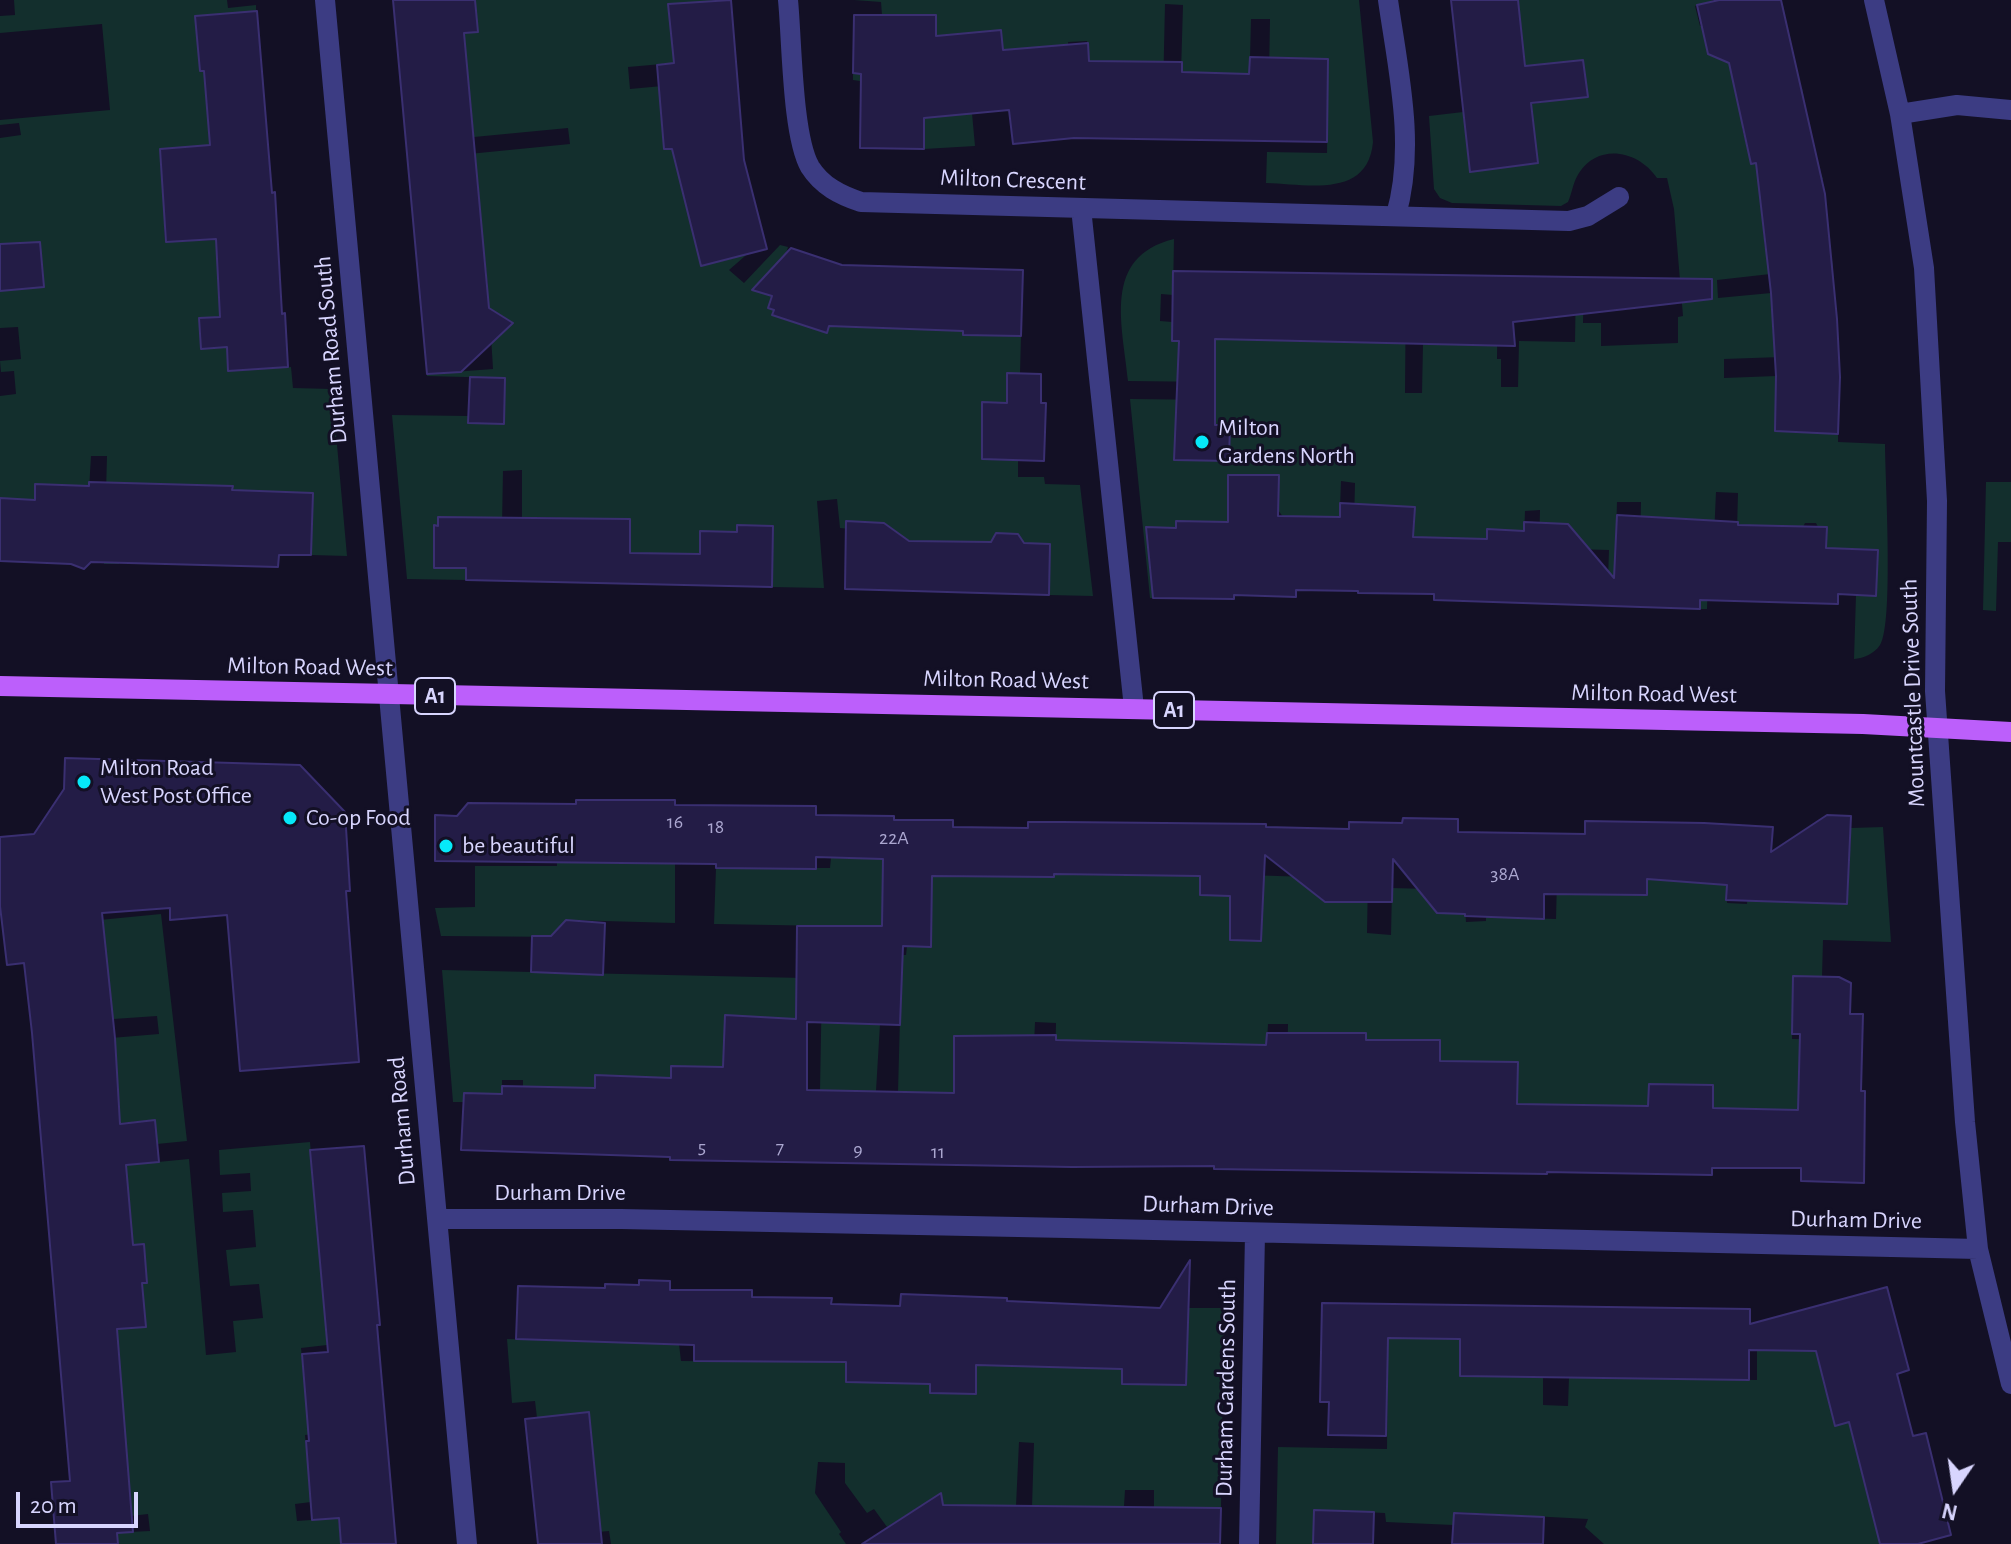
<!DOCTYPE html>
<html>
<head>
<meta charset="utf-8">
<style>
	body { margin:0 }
	#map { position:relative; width:2011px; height:1544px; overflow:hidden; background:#131025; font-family:"Alegreya Sans",sans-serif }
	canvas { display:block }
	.north { position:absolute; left:1915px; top:1448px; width:80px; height:80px; -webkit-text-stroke:6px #131025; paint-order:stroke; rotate:193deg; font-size:22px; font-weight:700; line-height:32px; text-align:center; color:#d8d5fe }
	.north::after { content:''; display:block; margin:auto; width:28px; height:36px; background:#d8d5fe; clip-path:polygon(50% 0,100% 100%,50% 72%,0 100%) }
	.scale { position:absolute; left:16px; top:1492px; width:122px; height:36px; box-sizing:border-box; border:4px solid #d8d5fe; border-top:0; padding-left:10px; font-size:24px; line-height:28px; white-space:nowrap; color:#d8d5fe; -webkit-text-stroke:6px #131025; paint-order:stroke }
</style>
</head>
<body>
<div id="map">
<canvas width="2011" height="1544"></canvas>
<div class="north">N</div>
<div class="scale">20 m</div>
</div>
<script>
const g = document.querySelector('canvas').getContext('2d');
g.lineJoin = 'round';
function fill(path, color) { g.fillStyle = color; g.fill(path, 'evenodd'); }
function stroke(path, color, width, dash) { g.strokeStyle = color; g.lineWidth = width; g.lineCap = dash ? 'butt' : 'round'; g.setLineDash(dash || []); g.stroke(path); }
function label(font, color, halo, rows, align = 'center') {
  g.font = font + ' "Alegreya Sans",sans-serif'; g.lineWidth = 6; g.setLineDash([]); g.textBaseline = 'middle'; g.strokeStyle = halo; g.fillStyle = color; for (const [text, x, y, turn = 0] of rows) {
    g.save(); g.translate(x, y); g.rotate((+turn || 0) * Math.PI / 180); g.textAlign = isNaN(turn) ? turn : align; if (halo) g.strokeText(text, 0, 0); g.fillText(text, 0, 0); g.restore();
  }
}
const green = new Path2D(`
	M14,0H227L228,8L256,5V11L196,17L200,71L262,66L264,86L206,91L210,145L160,149L161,168L216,218L164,221L165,242L216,240L282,314L199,318L201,349L227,347L229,371L291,367L293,388L332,389L347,556L311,555L313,493L255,491L230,565L232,486L197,485V501H120L119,564H104L107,456H91L89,490L36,484L34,510L19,499L0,498V396L16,394L14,371L1,372L0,361L21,359L18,327L0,328V291L44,286L41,252L0,256V138L21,135L19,123L0,125V120L110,110L102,24L0,33V16L15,15Z
	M417,0H718L669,5L674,63L628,67L630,89L738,79L677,86L660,109L664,149L710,146L713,170L746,166L747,169L681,185L701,266L734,258L748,246L752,250L729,270L744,283L780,245L788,247L782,267L775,265L752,290L772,296L768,307L774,310L772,315L826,333L839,294L872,272L871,328L929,330L950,268H965L963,334L1021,336L1020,374L1040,403L983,402L982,459L1018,460V477H1044L1045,484L1080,485L1093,596L1049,595L1050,544L1024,543L1018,534L997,533L991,542L955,541L953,592L917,591L918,541L889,540L851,529L840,528L837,499L817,501L824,588L772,587L737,525V532L700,531L699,585L646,583V553H630V519L591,518V530L559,518L522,517V470L503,471L501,580L452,517H439L438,526H434V567L466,568V580L407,579L392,415L469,416V423L503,424L504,378L427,376V374L493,369L491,336H500L505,331L504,317L497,313L421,319V309L452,307L451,294L488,290L485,258H476L474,236L415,241L414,232L445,229V215L480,212L478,180L466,159L408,164V160L570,144L568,128L474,137L471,106L459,82L401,87L400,80L431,60L466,57L464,33L478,31L475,2L394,10L393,3Z
	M854,0H1359L1373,142C1368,199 1307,184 1266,183L1267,152L1327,153L1328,59L1269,74L1270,19H1251L1248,140L1181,72L1183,5L1165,4L1162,139H1154L1155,62L1095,61L1090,71L1087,41L1068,42L1077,138L1038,54L1032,48L1016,49L1011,57L1007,85L1001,30L969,80L975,146L924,149V89H861L860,81L853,80V73L919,74L936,44V15H882L881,2Z
	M1464,0H1714L1695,6L1700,26L1783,5L1785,16L1704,35L1708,54L1729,63L1739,103L1802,88L1804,99L1751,111L1754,124L1742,127L1751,164L1762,162L1767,182L1820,170L1823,179L1795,186L1797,205L1761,208L1765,248H1776L1779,265L1832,260L1833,267L1717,280L1718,298L1771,293L1773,332H1783L1784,349L1839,347V355L1724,359V378L1776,376L1775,431L1838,434V442L1885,444C1885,477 1894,624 1880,645C1874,654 1864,658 1854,659L1856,595L1876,596L1877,550L1826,548L1827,528L1818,527L1816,523H1805L1803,527L1737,530L1738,493L1716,492L1714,537H1709L1707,609H1700L1702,552L1640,550L1641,502H1617L1614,606H1607L1609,550L1539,548L1540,510L1525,511L1522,596L1487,530V539L1426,537L1424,594L1411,593L1415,507L1354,522L1355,483L1341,481L1337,591L1278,510L1229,479L1227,529L1209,522L1177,521L1176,528L1146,527L1153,598H1150L1130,399L1215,400V382L1128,381C1123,326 1101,257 1174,239L1173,295L1161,294L1160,321L1172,322V341L1341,303L1340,342L1371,343L1400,338L1401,274L1406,275L1405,393H1422L1423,344L1452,345L1492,340V276H1498L1497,359H1501V387H1518L1519,341L1575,342L1576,277H1584L1583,323H1601V346L1678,343V317L1683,316L1674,209L1667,178H1657C1639,151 1599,142 1579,173C1573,182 1572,193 1568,202L1561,206L1452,203L1440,198L1434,189L1429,116L1463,112L1470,171L1538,163L1531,104L1588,96L1583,60L1525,66L1519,7L1453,15L1451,2Z
	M1986,482H2011V542H1998L1996,611L1983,610Z
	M1883,827L1891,942L1823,940L1822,977H1793L1792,1039L1834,1040L1798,1118L1713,1108L1712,1085L1649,1084V1107L1517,1104L1518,1062L1494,1061L1439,1085L1440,1040L1366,1081V1033H1343L1342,1100L1287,1063L1288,1024H1268L1264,1099L1208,1098V1044L1188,1043L1131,1071L1130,1041H1112L1111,1096L1055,1067L1056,1023L1035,1022L1032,1095L977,1036H954L953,1093L898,1092L901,980L880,1024L876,1091H820L822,978L830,926L714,924L716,868H830L831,858L884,859L882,955H906L907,946H931V876L1054,853L1073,875L1200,876L1201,895L1231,896V940L1261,941L1248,875L1368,879L1367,933L1391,935L1392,888L1464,890L1466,922L1486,921V917L1556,919L1557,879L1585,895H1646L1648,848H1697L1700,883L1727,885V903L1747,904L1748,886L1848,894L1851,828Z
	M557,831L569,863H675V923L569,920L568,937L441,936L435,908L475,907V866H557Z
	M161,914L187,1141L157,1144L155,1120L98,1125L111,1038L159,1034L157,1016L41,1024L69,923Z
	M442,970L804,978L803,1024L725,1015L723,1067L671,1066V1088H618V1076L596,1075L594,1106L523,1104V1080H502V1094L464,1093L463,1102H453Z
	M310,1142L327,1345L301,1348L307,1409L330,1433L305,1435L311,1502L295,1504L297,1521L338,1518L341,1544H118L115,1517L128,1516L130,1532L150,1531L148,1514L131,1516L117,1329L146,1326L142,1283L147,1282L144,1244L131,1245L126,1165L189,1159L206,1355L236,1352L233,1321L263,1318L259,1284L230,1286L226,1250L256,1247L253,1210L223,1212L222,1193L251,1191L250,1173L220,1175L219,1150Z
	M1388,1305L1447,1334V1339H1460V1376H1543V1405L1568,1406L1569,1377L1757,1380V1350L1826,1331L1836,1426L1849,1422L1863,1478L1898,1486L1867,1494L1880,1544H1604L1585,1527L1588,1519L1454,1512L1453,1525L1386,1522L1385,1513L1315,1510L1313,1544H1276L1278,1447L1387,1449Z
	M1189,1308H1224L1221,1508L1154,1507V1490H1125L1124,1506H1112L1111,1509L1032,1507L1034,1443L1019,1442L1016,1506H943L941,1493L887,1527L874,1509L867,1513L845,1483V1463L818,1462L815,1493L841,1532L839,1534L846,1544H611L609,1531L574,1534L591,1432L589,1413L537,1418L535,1401L512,1403L507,1339L679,1344L681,1361L846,1362V1382L930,1384V1393L975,1394L976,1365L1024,1366L1122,1346V1384L1185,1385Z`);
const building = new Path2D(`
	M393,0H475L478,32L464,33L489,308L513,323L461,372L427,374Z
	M731,0L744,160L767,249L701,266L672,149H664L657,65L674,63L668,4Z
	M1451,0H1518L1525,66L1583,60L1588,97L1531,103L1538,163L1470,172Z
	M1719,0H1781L1825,194L1837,319L1840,377L1838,434L1775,431L1776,376L1771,293L1756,163L1751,164L1729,63L1708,54L1697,5Z
	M257,11L272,193L275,192L282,314L285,313L288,367L228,371L227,347L201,349L199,318L220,317L216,239L166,242L160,149L210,145L204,71H200L195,16Z
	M854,15H936V36L1001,30L1003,50L1088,43L1089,61L1182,62V72L1249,74L1250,57L1328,59L1327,142L1074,138L1013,144L1009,110L924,118V149L860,148L861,74L853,73Z
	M40,242L44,287L0,291V244Z
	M791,248L842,265L1023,270L1021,336L963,335V331L829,326L827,333L772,315L774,310L768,308L772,296L752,290Z
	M1173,271L1712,279V299L1513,322L1515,346L1215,339V425H1230L1229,461L1174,460L1179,341H1172Z
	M1007,373L1041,374V403H1046L1044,461L982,459V402L1007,403Z
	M470,377L505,378L504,424L468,423Z
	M1228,475H1279L1278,516L1340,517V503L1415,507L1413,537L1487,539V529L1524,531V522L1568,524L1614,578L1617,515L1738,522V525L1827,527L1826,548L1878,550L1876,596L1838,594V604L1700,600V609L1434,600V594L1358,593V591L1296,590V597L1234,595V599L1153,598L1146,527L1176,528V521L1228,522Z
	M89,482L233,486L232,490L313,493L311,555H279L278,567L91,562L84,569L71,564L0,561V498L35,500V484L89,486Z
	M438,517L630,519V553L700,554V531L737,532V525L773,526L772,587L466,580V568H434V525L438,526Z
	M846,521L884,523L909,541L991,542L996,533L1018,534L1024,543L1050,544L1049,595L845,589Z
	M65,758L300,765L345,812L350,891H346L359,1062L240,1071L227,915L170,920V908L102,913L115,1038L120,1124L155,1120L159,1162L126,1165L133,1245L144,1244L147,1283H142L146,1327L117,1329L133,1532L117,1533L118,1544H56L51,1482L70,1481L32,1033L24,963L7,965L0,906V837L34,834L64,789Z
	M576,800H675V805L816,806V815L894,816V820H953V827L1028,828V822H1062L1266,824V827L1349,829V822L1402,823L1403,818L1458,819V832L1585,834V821L1704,823L1773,827L1771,852L1827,815L1851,816L1847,904L1726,900L1727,885L1647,879V895L1544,894V919L1465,916V914L1437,913L1393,859L1392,902H1325L1265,855L1261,941L1230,940V896L1200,895V876L1054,874V877L932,876L931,947L903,946L900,1025L807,1022V1090L954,1093V1036L1056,1035V1040L1266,1045L1267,1033H1366V1040H1440V1061L1518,1062L1517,1104L1648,1106L1649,1084L1713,1085V1108L1798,1110L1800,1034H1792L1793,976L1839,977L1851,983L1850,1014H1863L1861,1091H1865L1864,1183L1801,1181V1168H1712V1175L1547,1172V1174L1214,1169V1166L1072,1167L670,1160V1157L461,1150L464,1093L502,1094V1086L595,1088V1075L671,1078V1066L723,1067L725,1015L796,1019L797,926H882L883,859L816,857V869L716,868V864L435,861V815L457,816L468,803L576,804Z
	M566,920L605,923L603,975L531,972L532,936H551Z
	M364,1146L380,1325H377L396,1544H341L339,1518L312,1520L306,1441H309L302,1354L328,1352L310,1150Z
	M1190,1260L1186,1385L1122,1384V1369L976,1365V1394L930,1393V1384L846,1382V1362L694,1361V1345L516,1339L518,1286L605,1288V1284L639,1285V1280L670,1281V1290H752V1297L832,1298L831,1304L900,1306L901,1294L1007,1298V1301L1160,1308Z
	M1887,1287L1909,1370L1897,1374L1913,1436L1926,1433L1951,1535L1918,1544H1880L1849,1422L1835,1426L1816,1351L1749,1350V1380L1460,1376V1339L1388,1338L1386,1436L1328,1435L1329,1402H1320L1322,1303L1750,1309V1324Z
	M589,1412L602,1544H538L525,1419Z
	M941,1493L943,1505L1221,1508L1220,1544H862Z
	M1314,1510L1374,1512L1373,1544H1313Z
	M1454,1513L1544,1517L1543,1544H1452Z`);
const minor = new Path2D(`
	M325,0L467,1544
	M788,0C792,40 792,136 810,167C822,186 840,195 861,202L1569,221L1588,216L1619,197
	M1388,0C1398,70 1416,146 1396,215
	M1874,0L1900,114L1924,268L1937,501L1935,691L1965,1122L1978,1249L2011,1384
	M1900,114L1957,105L2011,110
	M1081,208L1134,708
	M437,1219H621L1067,1228L1978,1249
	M1249,1544L1255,1234`);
const major = new Path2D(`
	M0,686L1863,724L2011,732`);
const markers = [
	[1202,442,8,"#06e9f9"],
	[84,782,8,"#06e9f9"],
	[290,818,8,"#06e9f9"],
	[446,846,8,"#06e9f9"]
];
const numberNames = [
	["16",675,822],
	["18",716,827],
	["22A",894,838],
	["38A",1505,874],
	["5",702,1147],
	["7",780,1148],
	["9",858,1150],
	["11",938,1152]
];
const shields = [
	[435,696,40],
	[1174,710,40]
];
const shieldNames = [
	["A1",435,696],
	["A1",1174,710]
];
const streetNames = [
	["Milton Crescent",1013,180,2],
	["Durham Road South",331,350,-95],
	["Milton Road West",310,667,1],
	["Milton Road West",1006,680,1],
	["Mountcastle Drive South",1913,693,-92],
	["Milton Road West",1654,694,1],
	["Durham Road",402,1121,-95],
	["Durham Drive",560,1193],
	["Durham Drive",1208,1206,2],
	["Durham Drive",1856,1220,1],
	["Durham Gardens South",1226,1388,-89]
];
const poiNames = [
	["Milton",1218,428],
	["Gardens North",1218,456],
	["Milton Road",100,768],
	["West Post Office",100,796],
	["Co-op Food",306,818],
	["be beautiful",462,846]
];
fill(green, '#132f2d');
fill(building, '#231c46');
stroke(building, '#3a2f71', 2);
stroke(minor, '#3c3c83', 20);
stroke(major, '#bc5ffb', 20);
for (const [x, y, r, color] of markers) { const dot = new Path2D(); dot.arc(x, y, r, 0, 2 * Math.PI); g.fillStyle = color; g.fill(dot); stroke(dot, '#131025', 3); }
label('20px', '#aba7d0', null, numberNames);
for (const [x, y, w] of shields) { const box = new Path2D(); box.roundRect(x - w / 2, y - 18, w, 36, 6); g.fillStyle = '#131025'; g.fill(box); stroke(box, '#d8d5fe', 2); }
label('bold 22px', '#d8d5fe', null, shieldNames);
label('24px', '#d8d5fe', '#131025', streetNames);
label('24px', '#d8d5fe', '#131025', poiNames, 'left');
</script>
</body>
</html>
